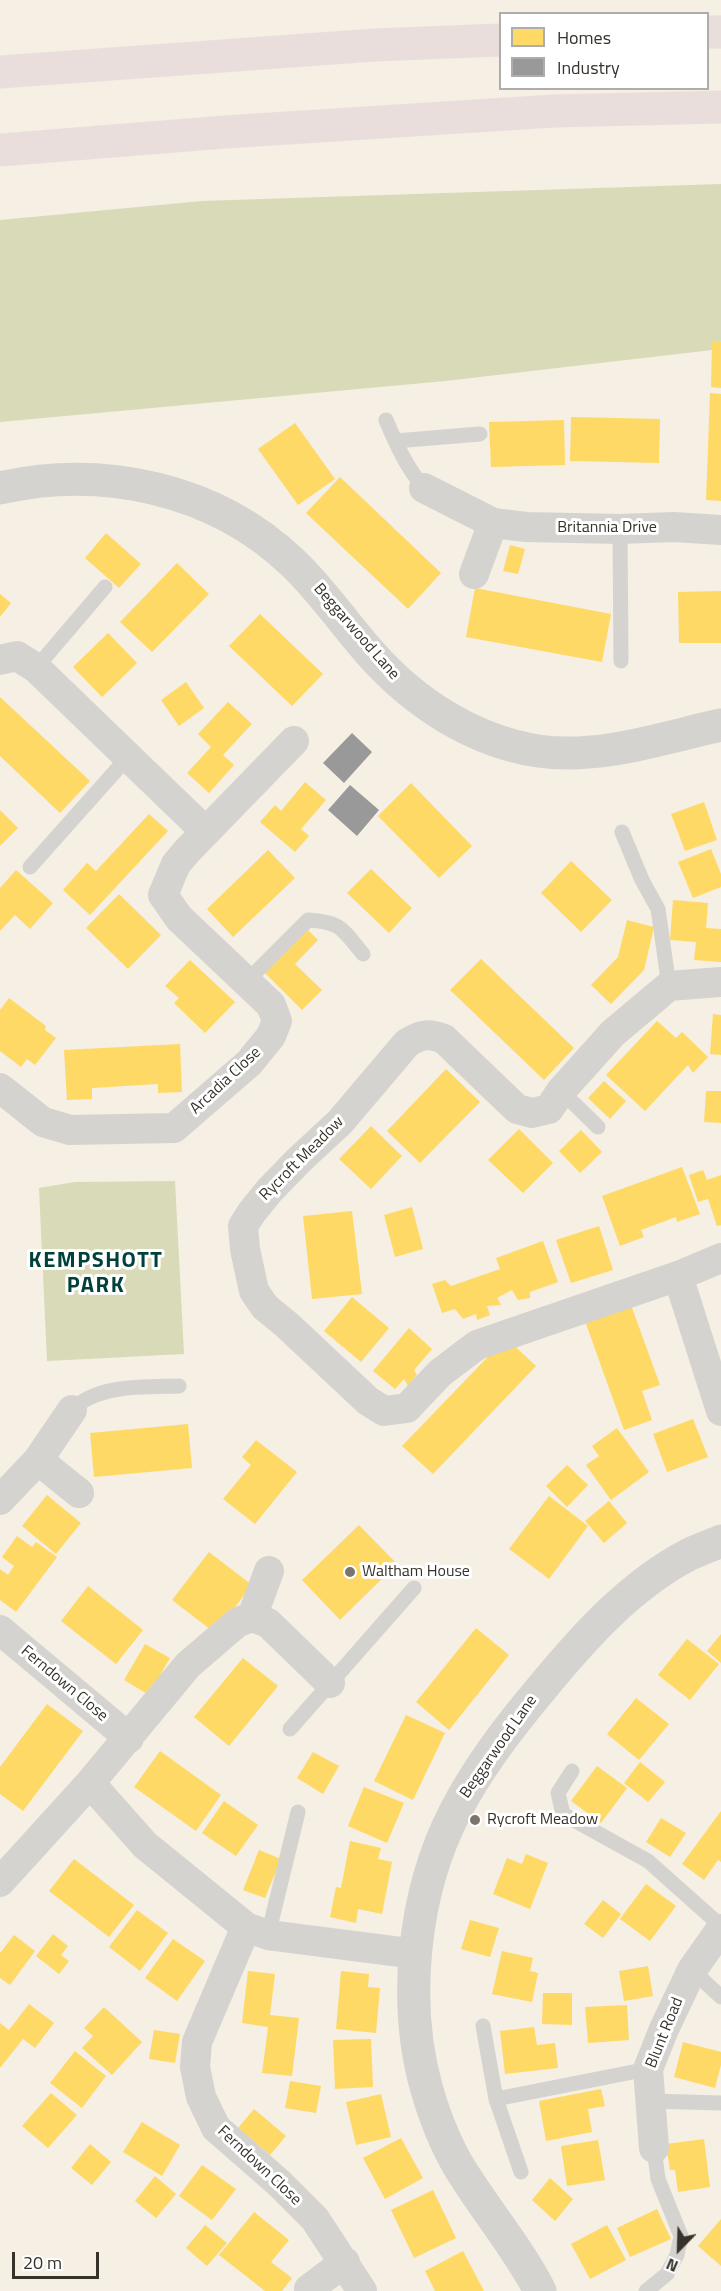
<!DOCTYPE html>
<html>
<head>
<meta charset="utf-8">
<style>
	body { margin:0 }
	#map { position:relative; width:721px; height:2291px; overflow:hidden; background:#f5efe4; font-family:"Titillium Web",sans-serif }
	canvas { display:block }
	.legend { position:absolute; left:499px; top:12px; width:210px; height:78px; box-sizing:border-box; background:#fff; border:2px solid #afadab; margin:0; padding:8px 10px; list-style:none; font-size:18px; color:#37332c }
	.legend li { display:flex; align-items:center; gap:12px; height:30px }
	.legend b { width:30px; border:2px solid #afadab }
	.north { position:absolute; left:649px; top:2219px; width:60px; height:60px; -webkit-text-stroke:4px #fff; paint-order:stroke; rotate:203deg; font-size:16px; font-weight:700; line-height:24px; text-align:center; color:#37332c }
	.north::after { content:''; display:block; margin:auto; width:21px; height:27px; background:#37332c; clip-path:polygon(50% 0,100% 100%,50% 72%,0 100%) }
	.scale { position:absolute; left:12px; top:2252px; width:87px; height:27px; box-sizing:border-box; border:3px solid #37332c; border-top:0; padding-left:8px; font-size:18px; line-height:21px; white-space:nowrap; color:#37332c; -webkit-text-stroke:4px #fff; paint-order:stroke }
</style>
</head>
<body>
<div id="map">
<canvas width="721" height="2291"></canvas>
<ul class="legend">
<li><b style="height:16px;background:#ffd966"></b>Homes</li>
<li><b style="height:16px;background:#999"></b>Industry</li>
</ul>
<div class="north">N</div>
<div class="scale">20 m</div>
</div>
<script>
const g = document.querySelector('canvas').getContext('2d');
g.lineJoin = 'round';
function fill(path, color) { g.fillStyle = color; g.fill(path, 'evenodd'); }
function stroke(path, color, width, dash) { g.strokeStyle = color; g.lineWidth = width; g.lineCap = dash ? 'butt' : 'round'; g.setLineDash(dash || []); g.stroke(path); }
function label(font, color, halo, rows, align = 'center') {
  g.font = font + ' "Titillium Web",sans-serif'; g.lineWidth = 6; g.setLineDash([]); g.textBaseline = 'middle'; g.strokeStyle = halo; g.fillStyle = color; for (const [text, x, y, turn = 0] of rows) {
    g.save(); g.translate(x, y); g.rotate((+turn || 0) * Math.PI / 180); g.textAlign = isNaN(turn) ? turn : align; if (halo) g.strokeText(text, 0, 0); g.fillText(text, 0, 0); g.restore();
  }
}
const green = new Path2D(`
	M721,184V349L445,381L0,422V220L202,201Z
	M175,1181L184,1354L47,1361L39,1188L75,1182Z`);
const homes = new Path2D(`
	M712,341H721V388L711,387Z
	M710,393L721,394V501L706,500Z
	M571,417L660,419L659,463L570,461Z
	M564,420L565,465L491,467L489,422Z
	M295,423L335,479L298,505L258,449Z
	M340,477L441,573L408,609L306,513Z
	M106,533L141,564L119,588L85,558Z
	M510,545L525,549L518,574L503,571Z
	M177,563L209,594L152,652L120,622Z
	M475,588L611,614L602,662L466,637Z
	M721,591V643H679L678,592Z
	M0,594L11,603L0,617Z
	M260,614L323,674L292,706L229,646Z
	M108,633L137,663L102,697L73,667Z
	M186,682L204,708L179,726L161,700Z
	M0,697L90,781L60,813L0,756Z
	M228,702L252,724L223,755L234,765L209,793L187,773L211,747L198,734Z
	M305,782L326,800L301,829L309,836L295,852L260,822L275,805L281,811Z
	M411,783L472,846L439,878L378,816Z
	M704,802L717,840L685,851L671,814Z
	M0,810L18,828L0,846Z
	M149,814L168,831L90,915L63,890L87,863L96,871Z
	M711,849L721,874V887L693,898L678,862Z
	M268,850L295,878L233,937L207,909Z
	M571,861L612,900L581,932L541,893Z
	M371,869L412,908L389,933L347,893Z
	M16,870L53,903L30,929L15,915L0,931V888Z
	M119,894L161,935L128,969L86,928Z
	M673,900L708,903L706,928L721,929V962L694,960L696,942L670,940Z
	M627,920L654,927L644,970L611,1004L591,985L618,957Z
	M307,929L318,940L295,964L322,990L302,1010L264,972Z
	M481,959L574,1048L544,1080L450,990Z
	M190,960L235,1002L205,1033L174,1003L179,998L165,986Z
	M9,998L46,1026L45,1030L56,1038L35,1065L27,1059L21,1067L0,1051V1010Z
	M713,1014L721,1015V1055L710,1054Z
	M657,1021L676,1038L682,1032L708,1057L693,1073L688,1065L645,1111L606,1075Z
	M180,1044L182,1092L158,1093V1084L92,1088V1099L67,1100L64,1050Z
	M446,1069L480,1102L420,1163L387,1131Z
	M604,1081L626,1101L610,1119L588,1098Z
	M706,1091H721V1123L704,1122Z
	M371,1126L402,1156L371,1189L339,1159Z
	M519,1129L553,1163L523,1193L488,1160Z
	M581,1130L602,1152L580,1173L559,1151Z
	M682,1167L700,1214L677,1222L676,1217L641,1230L644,1237L620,1246L602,1196Z
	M703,1170L707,1180L721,1175V1225L717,1226L708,1199L698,1202L689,1175Z
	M412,1207L423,1249L395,1257L384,1215Z
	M352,1211L362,1294L312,1299L303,1216Z
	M599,1226L613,1270L571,1283L556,1240Z
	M543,1241L558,1282L530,1292V1298L518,1300L512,1290L497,1298L501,1305L487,1306L490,1315L477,1320L476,1314L463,1319L455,1309L442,1313L432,1284L445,1280L451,1286L500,1269L496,1258Z
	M352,1297L389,1328L361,1362L324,1331Z
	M631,1305L660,1385L642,1391L652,1420L624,1430L585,1321Z
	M409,1328L432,1349L414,1370L417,1375L408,1386L404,1379L395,1389L373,1371Z
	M506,1338L536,1366L433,1474L402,1446Z
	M693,1419L708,1457L667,1472L653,1434Z
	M188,1424L192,1468L94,1477L90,1433Z
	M617,1428L649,1472L611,1500L586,1465L599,1456L592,1446Z
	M256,1440L297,1472L255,1524L223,1499L251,1465L242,1457Z
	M567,1465L588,1485L567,1507L546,1486Z
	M47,1495L81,1523L56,1554L22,1526Z
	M549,1496L588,1526L549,1579L509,1549Z
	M609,1501L627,1523L604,1543L585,1521Z
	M359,1525L397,1564L340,1620L302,1580Z
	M17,1536L32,1547L36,1542L57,1557L16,1612L0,1600V1569L8,1575L14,1566L2,1557Z
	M209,1552L252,1585L215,1633L172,1600Z
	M88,1586L143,1630L116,1664L61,1621Z
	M476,1628L509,1655L449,1730L416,1702Z
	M721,1634V1663L707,1651Z
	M687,1639L719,1664L690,1700L658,1675Z
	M145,1644L170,1658L149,1695L124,1680Z
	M243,1658L278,1686L229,1746L194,1717Z
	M636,1698L669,1724L639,1760L607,1734Z
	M47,1704L83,1731L23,1811L0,1794V1767Z
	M406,1715L445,1733L413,1800L374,1781Z
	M160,1751L221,1795L196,1831L134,1787Z
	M313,1752L339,1766L323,1794L297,1778Z
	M640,1762L665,1782L648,1802L624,1783Z
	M597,1766L627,1788L601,1823L571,1801Z
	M364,1787L404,1803L387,1843L348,1826Z
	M224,1801L258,1825L236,1856L202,1833Z
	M721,1811V1862L718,1860L704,1880L682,1864Z
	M661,1818L686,1833L670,1857L646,1842Z
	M350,1841L381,1848L378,1859L392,1862L382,1914L358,1909L356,1923L330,1917L336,1887L341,1888Z
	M259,1850L281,1859L265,1898L243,1890Z
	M526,1854L548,1863L530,1909L493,1894L507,1858L522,1864Z
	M74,1859L134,1905L109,1937L49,1891Z
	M646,1884L676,1906L650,1941L620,1919Z
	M603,1900L621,1914L603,1938L584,1924Z
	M137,1910L168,1933L140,1971L109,1947Z
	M470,1920L499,1928L490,1957L461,1949Z
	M53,1934L68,1946L61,1955L69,1961L59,1974L36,1956Z
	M14,1935L35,1951L10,1985L0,1978V1953Z
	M173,1939L205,1961L177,2001L145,1978Z
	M502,1951L533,1958L530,1971L538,1973L532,2002L492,1994Z
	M648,1966L653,1996L624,2001L619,1971Z
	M248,1971L275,1974L270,2015L299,2018L292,2076L262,2073L268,2027L242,2023Z
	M341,1971L369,1974L368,1987L380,1988L376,2033L336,2029Z
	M543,1993H572V2025L542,2024Z
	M29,2004L54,2023L35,2048L23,2039L0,2068V2023L9,2030Z
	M627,2005L629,2040L588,2043L585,2007Z
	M104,2007L142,2042L112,2075L82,2048L93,2036L84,2028Z
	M534,2027L537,2045L555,2043L558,2068L505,2074L500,2031Z
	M154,2030L180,2034L175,2063L149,2059Z
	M371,2039L373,2087L335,2089L333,2040Z
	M683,2042L721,2052V2065L715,2088L674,2077Z
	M75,2051L106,2076L82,2108L50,2083Z
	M290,2081L321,2086L316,2113L285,2108Z
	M601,2089L605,2106L588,2109L592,2132L546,2141L539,2101Z
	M51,2093L77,2115L48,2148L22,2126Z
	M381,2094L391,2137L356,2145L346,2102Z
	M254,2109L286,2136L270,2155L238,2128Z
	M142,2122L180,2145L162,2176L123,2152Z
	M401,2138L423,2178L385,2199L363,2158Z
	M704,2139L710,2187L678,2192L675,2170H670L666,2144Z
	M598,2140L605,2180L567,2186L561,2146Z
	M90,2144L111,2162L92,2185L71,2168Z
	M202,2165L236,2189L212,2220L179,2196Z
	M155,2176L176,2194L156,2218L135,2201Z
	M550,2178L573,2199L555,2221L532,2200Z
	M433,2190L456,2238L414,2258L391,2210Z
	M657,2209L671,2239L630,2257L617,2228Z
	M254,2212L289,2240L271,2262L292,2278L282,2291H265L219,2255Z
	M721,2219V2266L698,2246Z
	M205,2225L227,2243L207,2266L186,2248Z
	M607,2225L626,2260L590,2279L571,2244Z
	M463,2251L484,2291H435L425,2271Z`);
const industry = new Path2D(`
	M352,733L372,752L344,783L323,763Z
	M350,785L379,810L357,836L328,810Z`);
const service = new Path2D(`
	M386,420C396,444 407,468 424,488
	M395,441L480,434
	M620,529L621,661
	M36,668L105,587
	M622,832L642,880L658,909L669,986
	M30,867L128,757
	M247,981L308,920C342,922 342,929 363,954
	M561,1091L598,1127
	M72,1410C97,1384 144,1387 179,1386
	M290,1729L414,1588
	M572,1771L558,1793L563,1814L648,1861L721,1926
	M268,1935L298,1812
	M692,1970L721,1997
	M483,2026L496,2099L521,2172
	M496,2099L648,2069
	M650,2101L721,2103
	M646,2291L667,2274L677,2255L681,2236L658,2179L654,2148`);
const minor = new Path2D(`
	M424,488L493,523L526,527L620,529L674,527L721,530
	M474,574L493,523
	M0,660L17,656L36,668L205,831
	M721,982L669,986L613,1033L561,1091L549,1109L532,1113L517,1109L444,1039C429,1033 422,1034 407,1043L340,1122L298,1161L269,1191L252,1212L243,1226L245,1249L254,1291L265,1307L287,1325L368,1401L384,1411L407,1408L440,1373L477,1345L678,1276L721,1258
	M0,1088L43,1122L70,1130L174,1128L249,1063L271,1036L277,1021L271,1005L179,918L163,895L176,864L188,850L294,741
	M678,1276L721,1411
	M38,1460L79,1493
	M0,1500L38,1460L72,1410
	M252,1617L269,1571
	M0,1630L129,1738
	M90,1783L145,1845L246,1927L268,1935L416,1954
	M0,1882L90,1783L188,1665L238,1622L252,1617L268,1623L330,1683
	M246,1927L197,2042L195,2067L201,2097L216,2128L279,2183L315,2219L362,2291
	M654,2148L648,2069L664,2029L692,1970L721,1929
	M309,2289L345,2262`);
const tertiary = new Path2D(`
	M0,488C102,465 214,488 292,562C322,590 344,624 372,655C415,703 473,741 538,751C600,760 661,738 721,725
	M540,2291C520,2252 492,2218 468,2181C450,2155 436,2121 427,2090C402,2003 413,1893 455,1812C478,1767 509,1727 541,1689C582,1639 629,1586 688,1555C698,1550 710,1546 721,1541`);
const motorway = new Path2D(`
	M708,32H721
	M0,72L375,45L500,40
	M0,150L225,132L554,111L721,107`);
const markers = [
	[350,1572,6,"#7a756c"],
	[475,1820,6,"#7a756c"]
];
const streetNames = [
	["Britannia Drive",607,528],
	["Beggarwood Lane",356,632,49],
	["Arcadia Close",226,1081,-43],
	["Rycroft Meadow",302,1159,-45],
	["Ferndown Close",64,1684,40],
	["Beggarwood Lane",499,1747,-55],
	["Blunt Road",665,2033,-68],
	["Ferndown Close",259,2166,43]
];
const poiNames = [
	["Waltham House",362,1572],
	["Rycroft Meadow",487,1820]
];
const districtNames = [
	["KEMPSHOTT",96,1262],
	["PARK",96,1287]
];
fill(green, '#d9dab7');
fill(homes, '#ffd966');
fill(industry, '#999');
stroke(service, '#d4d3d0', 15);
stroke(minor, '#d4d3d0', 30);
stroke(tertiary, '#d4d3d0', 33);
stroke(motorway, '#eadedd', 33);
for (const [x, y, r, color] of markers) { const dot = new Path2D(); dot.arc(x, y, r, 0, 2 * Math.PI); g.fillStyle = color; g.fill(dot); stroke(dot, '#fff', 2); }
label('16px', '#37332c', '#fff', streetNames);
label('16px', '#37332c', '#fff', poiNames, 'left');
g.letterSpacing = '1.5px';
label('bold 22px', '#00413a', '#fff', districtNames);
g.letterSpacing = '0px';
</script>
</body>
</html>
